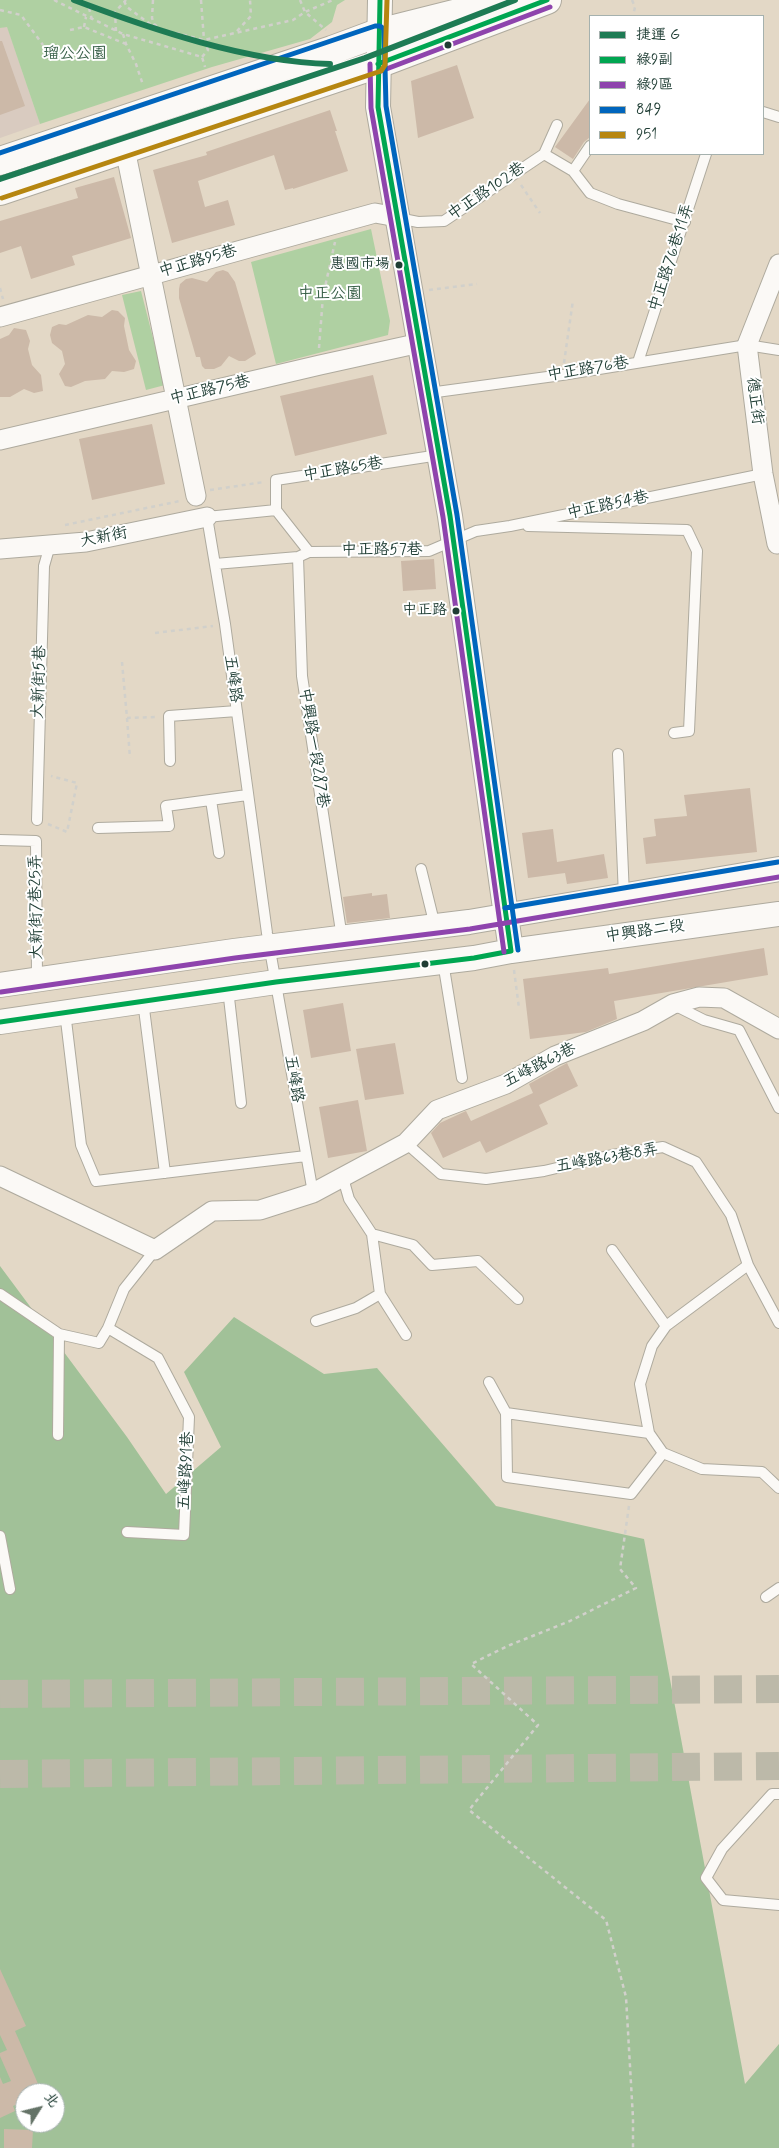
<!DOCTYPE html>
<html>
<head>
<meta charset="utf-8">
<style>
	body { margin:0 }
	#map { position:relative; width:779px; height:2148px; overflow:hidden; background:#e3d8c6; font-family:Mynerve,"LXGW WenKai TC",sans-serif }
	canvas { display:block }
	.legend { position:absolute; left:589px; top:15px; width:175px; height:140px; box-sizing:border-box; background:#fff; border:1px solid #a5b1ae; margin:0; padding:6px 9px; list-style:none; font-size:15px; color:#1f3d34 }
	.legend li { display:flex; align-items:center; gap:10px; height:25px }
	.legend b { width:25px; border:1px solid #a5b1ae }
	.north { position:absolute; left:15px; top:2083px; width:50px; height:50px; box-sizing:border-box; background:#fff; border:1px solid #a5b1ae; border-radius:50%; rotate:54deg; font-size:14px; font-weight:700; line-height:20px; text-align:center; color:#1f3d34 }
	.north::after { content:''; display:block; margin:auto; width:18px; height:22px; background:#647367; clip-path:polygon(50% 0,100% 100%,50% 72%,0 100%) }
</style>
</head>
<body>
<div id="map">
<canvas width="779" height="2148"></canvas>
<ul class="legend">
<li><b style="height:6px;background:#1e7b54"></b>捷運 G</li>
<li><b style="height:6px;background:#00a651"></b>綠9副</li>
<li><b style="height:6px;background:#8e44ad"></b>綠9區</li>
<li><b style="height:6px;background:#0065bd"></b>849</li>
<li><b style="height:6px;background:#b68610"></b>951</li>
</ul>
<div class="north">北</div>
</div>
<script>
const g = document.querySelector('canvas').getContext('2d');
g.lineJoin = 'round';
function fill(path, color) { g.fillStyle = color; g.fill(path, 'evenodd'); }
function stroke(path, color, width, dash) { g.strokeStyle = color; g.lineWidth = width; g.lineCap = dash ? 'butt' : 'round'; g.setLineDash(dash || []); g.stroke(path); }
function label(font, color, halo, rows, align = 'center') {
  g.font = font + ' Mynerve,"LXGW WenKai TC",sans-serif'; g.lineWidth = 4; g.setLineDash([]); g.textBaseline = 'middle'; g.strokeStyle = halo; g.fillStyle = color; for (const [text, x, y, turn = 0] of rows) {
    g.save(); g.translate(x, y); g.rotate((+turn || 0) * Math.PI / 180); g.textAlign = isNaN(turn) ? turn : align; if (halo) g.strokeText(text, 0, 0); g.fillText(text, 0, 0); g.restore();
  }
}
const industrial = new Path2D(`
	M7,26L40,124L0,138V28Z`);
const green = new Path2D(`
	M0,0H345L337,5L332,22L310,39L212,67L40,124L7,27L0,28Z
	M371,229L390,321L388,335L276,364L251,262Z
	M141,291L165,385L146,390L122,295Z`);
const forest = new Path2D(`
	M0,1266L127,1437L166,1494L221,1447L184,1372L234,1317L324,1374L377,1368L496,1506L644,1539L745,2084L779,2044V2148H0ZM25,2093H55V2123H25Z`);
const building = new Path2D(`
	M0,41H2L25,106L0,115Z
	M457,65L474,118L418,138L411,81Z
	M590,99V137L584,142L573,159L555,147Z
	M330,110L337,131H335L348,171L293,189V188L285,190L274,155L198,181L205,207L228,200L235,225L172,243L153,170L207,155L206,152Z
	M114,177L131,238L72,256L75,265L31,279L21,246L0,253V221L78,198L75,188Z
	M223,270L228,272L235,282L256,354L245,361H239L229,356L221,366L214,369H205L202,366L200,357H196L179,298V289L180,284L186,279L192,278L207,282L216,272Z
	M112,310L118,311L125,318L124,326L129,350L136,361L134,369L124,372L112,371L105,379L85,381L71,387L65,386L59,374L65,364L62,351L52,343L50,335L52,327L59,324L66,325L88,315L102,317Z
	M14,328L26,330L30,341L28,349L32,365L41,375L43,391L34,393L24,389L10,397H0V339L9,335Z
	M373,375L387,434L295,456L280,396Z
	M152,424L165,484L92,500L79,439Z
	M434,559L436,589L403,591L401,561Z
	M750,788L757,852L646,864L643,838L656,836L654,819L687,816L684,795Z
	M553,829L557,862L604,854L608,878L567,884L565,873L528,878L522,833Z
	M372,893V896L387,894L390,918L347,923L343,897Z
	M764,948L768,975L614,1001L617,1019L586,1032L530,1039L523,979L608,968L609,974Z
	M343,1003L351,1051L311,1058L303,1010Z
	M395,1043L404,1094L365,1100L356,1049Z
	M567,1063L578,1086L539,1105L548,1124L486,1153L480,1141L443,1158L431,1133L440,1123L466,1111L471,1121L533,1093L529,1084Z
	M358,1100L367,1151L328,1158L319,1107Z
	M0,1969L26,2026L15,2031L42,2093H25V2101L13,2106L15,2111L0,2118V2077L3,2084L11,2081L0,2056V2053L7,2050L0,2035Z
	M4,2129L33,2130L32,2148H4Z`);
const motorwayTunnel = new Path2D(`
	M0,1694L779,1689
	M0,1774L779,1766`);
const path = new Path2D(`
	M54,0L123,34L202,57L205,67
	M153,0L152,18L154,24L160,29L204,40L293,20L305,12L333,0
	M201,0L204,40L208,50L202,57
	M300,0L305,12L326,30
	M632,0L635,7L633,16
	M124,1L127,7L150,24H154
	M89,8L92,20
	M0,10L21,15L43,45
	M84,27L86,17
	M70,30L84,27L126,44
	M116,31L115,12L126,0
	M237,31L251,16L250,0
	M123,34L126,44L136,64L143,85
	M521,185L540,213
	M0,288L3,299
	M429,290L477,284
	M319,348L323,296L335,242
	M564,363L573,300
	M210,490L264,482
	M65,525L180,501
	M155,633L213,626
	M122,662L127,718L157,717
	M127,718L130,758
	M48,824L67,832L77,783L51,776
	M514,970L519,1008
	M629,1506L620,1569L636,1588L570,1621L510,1645L471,1664L538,1725L469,1810L606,1920L626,1997L633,2118V2148`);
const service = new Path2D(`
	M763,112L779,117
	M544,154L573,171L590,193L618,204L685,222
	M573,171L590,146
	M398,218L418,222L444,221L544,154L557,125
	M638,362L706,154
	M429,393L562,375L747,345L779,350
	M276,510V480L439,455
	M528,526L687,530L697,551L689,731L674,733
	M309,552L276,510L207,517L225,624L267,933L313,1193
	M298,557L302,676L342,938
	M215,564L298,557L309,552L429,551L476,531L510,526L763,474
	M618,754L624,896
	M170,761L169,716L237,711
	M211,800L219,853
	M37,820L44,566L50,545
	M98,828L169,826L166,806L247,795
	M0,840L36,841L37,979
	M421,869L435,926
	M443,962L462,1078
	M228,989L241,1103
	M143,1001L165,1173
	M674,1005L704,1020L739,1030L779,1108
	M65,1012L81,1145L96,1181L306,1156
	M406,1143L441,1174L486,1179L544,1171L612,1155L663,1147L696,1162L731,1215L748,1265L779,1323
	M343,1178L349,1199L372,1234L380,1294L406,1335
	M372,1234L413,1245L432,1265L478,1261L518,1299
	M612,1250L666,1326
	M0,1294L59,1334L99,1343L108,1328
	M316,1321L356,1308L380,1294
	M489,1382L506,1413L507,1477L631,1494L663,1453
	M506,1413L649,1433L640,1384L652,1346L666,1326L748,1265
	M649,1433L663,1453L702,1469L762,1472L779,1488
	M58,1435L59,1334
	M127,1532L184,1535L189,1417L158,1358L108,1328L124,1289L155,1250
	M0,1536L10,1589
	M766,1597L779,1588
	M779,1794H772L722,1849L706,1878L723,1900L779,1905`);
const minor = new Path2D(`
	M125,149L196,496
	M0,317L375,213L397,217
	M0,440L320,365L420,343
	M777,544L763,474L747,345L779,264
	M0,549L86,542L207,517
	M0,1176L155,1250L212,1211L260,1210L313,1193L406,1143L437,1110L506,1084L555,1056L643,1021L673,1004L699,997L724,998L779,1029`);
const tertiary = new Path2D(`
	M380,0L378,107L450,516L511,951
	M0,985L234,951L469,922L779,869
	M0,1022L276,982L474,958L511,951L779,914`);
const primary = new Path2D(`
	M0,161L332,50L378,33L462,12L492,0
	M0,191L378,64L547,0`);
const bus1 = new Path2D(`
	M380,0L378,107L450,516L511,951
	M378,64L547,0
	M0,1022L276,982L474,958L511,951`);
const bus2 = new Path2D(`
	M370,64L371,108L443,517L504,952
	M381,71L550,7
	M1,992L235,958L470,929L779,877`);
const bus3 = new Path2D(`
	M0,153L375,26H380L384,29L386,106L457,515L518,950
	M505,908L778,862`);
const bus4 = new Path2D(`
	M2,198L381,71L385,65L387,0`);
const metro1 = new Path2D(`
	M74,0C151,29 247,62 330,64
	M0,179L365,58L515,0`);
const markers = [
	[448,45,4.5,"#1f3d34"],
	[399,265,4.5,"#1f3d34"],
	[456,611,4.5,"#1f3d34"],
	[425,964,4.5,"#1f3d34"]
];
const busNames = [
	["惠國市場",390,265],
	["中正路",447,611]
];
const parkNames = [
	["瑠公公園",75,55],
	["中正公園",330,295]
];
const streetNames = [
	["中正路102巷",487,192,-34],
	["中正路76巷11弄",672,258,-72],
	["中正路95巷",198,262,-16],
	["中正路76巷",588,370,-9],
	["中正路75巷",210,391,-13],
	["德正街",754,401,83],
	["中正路65巷",343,470,-9],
	["中正路54巷",608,506,-12],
	["大新街",104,538,-11],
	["中正路57巷",382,551],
	["五峰路",232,679,82],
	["大新街5巷",40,682,-88],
	["中興路一段287巷",313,748,81],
	["大新街7巷25弄",37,907,-91],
	["中興路二段",645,932,-8],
	["五峰路63巷",540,1066,-27],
	["五峰路",293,1079,80],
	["五峰路63巷8弄",607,1159,-10],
	["五峰路91巷",187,1471,-87]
];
fill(industrial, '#d9cbc0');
fill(green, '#afd0a2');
fill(forest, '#a1c198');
fill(building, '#ccb9a8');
stroke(motorwayTunnel, '#bcb9a9', 28, [28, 14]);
stroke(service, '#aeaa9e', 12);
stroke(minor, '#aeaa9e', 21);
stroke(tertiary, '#aeaa9e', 26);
stroke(primary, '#aeaa9e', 30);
stroke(path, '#d1d0cb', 2.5, [4, 4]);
stroke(service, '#fbf9f6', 10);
stroke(minor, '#fbf9f6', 19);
stroke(tertiary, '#fbf9f6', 24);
stroke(primary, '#fbf9f6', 28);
stroke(bus1, '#00a651', 5);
stroke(bus2, '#8e44ad', 5);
stroke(bus3, '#0065bd', 5);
stroke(bus4, '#b68610', 5);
stroke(metro1, '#1e7b54', 6);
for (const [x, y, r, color] of markers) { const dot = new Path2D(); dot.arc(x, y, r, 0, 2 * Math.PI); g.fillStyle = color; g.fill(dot); stroke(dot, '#fff', 2); }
label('15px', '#1f3d34', '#fff', busNames, 'right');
label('16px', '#386048', '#fff', parkNames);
label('16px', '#1f3d34', '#fff', streetNames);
</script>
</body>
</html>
